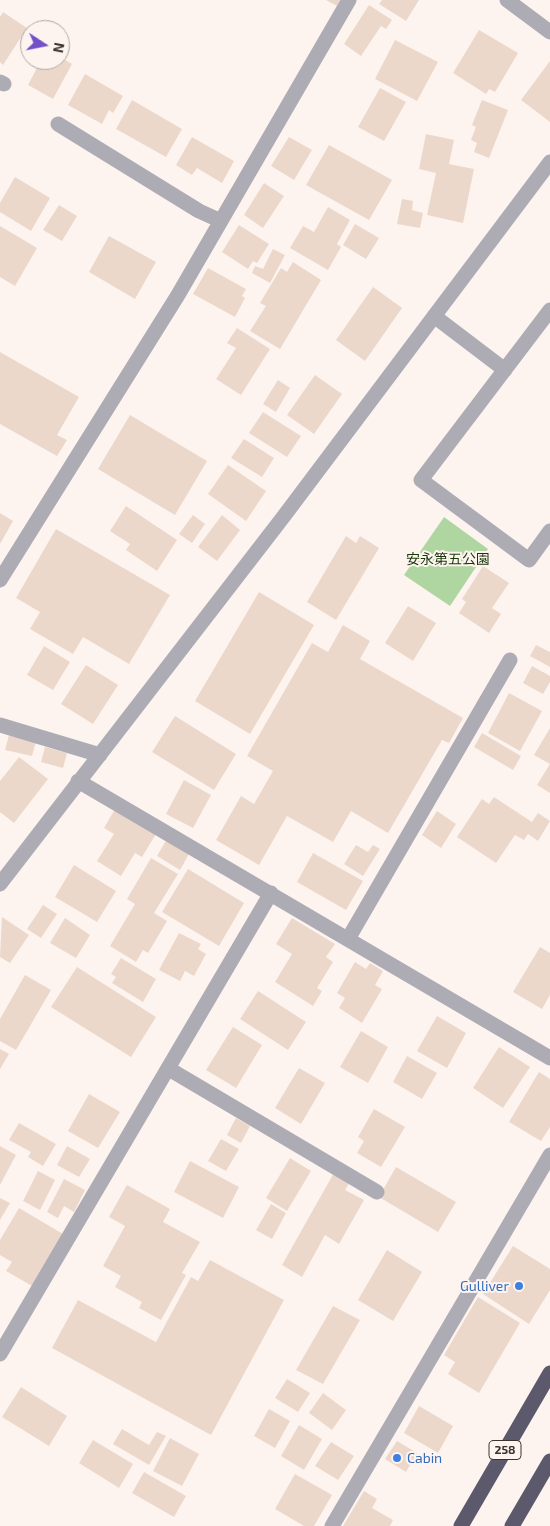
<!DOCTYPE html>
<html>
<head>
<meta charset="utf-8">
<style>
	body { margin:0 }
	#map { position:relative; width:550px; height:1526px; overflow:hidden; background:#fdf4ef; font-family:"Exo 2",sans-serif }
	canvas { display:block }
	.north { position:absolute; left:20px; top:20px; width:50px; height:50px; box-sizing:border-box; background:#fdf4ef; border:1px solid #afa7a2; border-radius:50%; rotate:101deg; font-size:14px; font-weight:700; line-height:20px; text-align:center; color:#3b332e }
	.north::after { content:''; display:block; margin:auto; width:18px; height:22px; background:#7250ca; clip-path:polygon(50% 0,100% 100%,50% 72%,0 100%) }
</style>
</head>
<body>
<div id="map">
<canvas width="550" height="1526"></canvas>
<div class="north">N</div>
</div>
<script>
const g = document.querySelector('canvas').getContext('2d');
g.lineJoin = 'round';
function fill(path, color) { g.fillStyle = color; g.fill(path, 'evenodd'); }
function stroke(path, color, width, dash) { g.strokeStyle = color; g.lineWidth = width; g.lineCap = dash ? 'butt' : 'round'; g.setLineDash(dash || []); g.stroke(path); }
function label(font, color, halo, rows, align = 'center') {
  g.font = font + ' "Exo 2","Noto Sans JP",sans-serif'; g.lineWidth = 4; g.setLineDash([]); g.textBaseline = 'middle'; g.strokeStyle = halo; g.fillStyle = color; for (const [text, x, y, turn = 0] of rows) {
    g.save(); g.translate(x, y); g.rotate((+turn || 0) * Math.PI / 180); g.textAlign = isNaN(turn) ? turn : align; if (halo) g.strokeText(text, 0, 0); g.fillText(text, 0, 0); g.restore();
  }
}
const green = new Path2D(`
	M444,517L488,549L450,606L404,575Z`);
const building = new Path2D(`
	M326,0H340L337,6Z
	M382,0H419L406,21L379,4Z
	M369,5L392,20L386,29L381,26L361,56L344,44Z
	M3,12L27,28L3,65L0,62V17Z
	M479,30L518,53L495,92L489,89L486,94L453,73Z
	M395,40L438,62L417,101L375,79Z
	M60,57L72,64L53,99L28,85L41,60H60Z
	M550,61V122L521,100Z
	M85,74L123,96L113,113L109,110L102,124L68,105Z
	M380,88L406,102L384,141L358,127Z
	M132,100L182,129L166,157L116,129Z
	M482,100L508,110L489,158L474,152L477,143L471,140L476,127L472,125Z
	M426,134L454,140L449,164L474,169L463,223L427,215L436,173L419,169Z
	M192,137L234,161L222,183L197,168L192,175L176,165Z
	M289,137L312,150L294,180L271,166Z
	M329,145L392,180L369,220L306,185Z
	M15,177L50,198L31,231L0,212V203Z
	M264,183L284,196L263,228L244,215Z
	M402,199L413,201L412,210L423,213L420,228L397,224Z
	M59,205L77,216L62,241L43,230Z
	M328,207L350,220L337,244L341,247L328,270L290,248L303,226L314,232Z
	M355,224L379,238L366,259L343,245Z
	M239,225L269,244L257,263L253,261L248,269L222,252Z
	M0,226L37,248L15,286L0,277Z
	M109,236L156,262L135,299L89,272Z
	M273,249L285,255L270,283L252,273L255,266L263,269Z
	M293,262L321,280L280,349L250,331L266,306L260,303L281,268L287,272Z
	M208,268L246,289L242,296L245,298L235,317L193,294Z
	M373,287L402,308L365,361L336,340Z
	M237,328L270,349L241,395L216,379L236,348L227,343Z
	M0,352L79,397L57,435L67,440L57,456L0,424Z
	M315,375L342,394L314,434L287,415Z
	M278,380L290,388L276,412L263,404Z
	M263,412L301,436L287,457L249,433Z
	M130,415L207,461L175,515L98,469Z
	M244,439L274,458L262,477L231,458Z
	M228,465L266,491L246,521L208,494Z
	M126,506L177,540L157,571L126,550L130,544L110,531Z
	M0,513L13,521L0,544Z
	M193,515L205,524L192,543L179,534Z
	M222,515L240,530L217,561L198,547Z
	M56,529L170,595L129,664L83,637L73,654L30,629L40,612L16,598Z
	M346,536L356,543L360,536L379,548L336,620L307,602Z
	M483,566L509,583L492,608L501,614L489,633L459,613L466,602L462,599Z
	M259,592L314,625L250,734L195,701Z
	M408,606L436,623L413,661L385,643Z
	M343,625L370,641L360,659L463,718L449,743L442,740L388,833L351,811L333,842L287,816L259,865L216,840L241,796L254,804L273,771L247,756L312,643L328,652Z
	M536,645L550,652V667L530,656Z
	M44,646L70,662L53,690L27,675Z
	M86,665L118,685L93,724L61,704Z
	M532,666L550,676V682L543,694L523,683Z
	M509,693L542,711L520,751L488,733Z
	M175,716L236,754L214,790L152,752Z
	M550,728V793L537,785L550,764L534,755Z
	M482,733L521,756L513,770L474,747Z
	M9,735L36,741L32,756L5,750Z
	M45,747L67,753L63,768L41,762Z
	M19,757L48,779L14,823L0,812V781Z
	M184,780L211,795L193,828L166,814Z
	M494,797L532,822L538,813L550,821L538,841L528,834L524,840L515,835L496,863L457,837L482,799L489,804Z
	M115,809L156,834L142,857L135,853L121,876L97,861L114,834L104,828Z
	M437,811L456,824L441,848L422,835Z
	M167,839L190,852L180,870L157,856Z
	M356,845L368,852L373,845L380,849L363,876L344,864Z
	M313,853L363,881L346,910L297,882Z
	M151,858L178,874L154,913L167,921L148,953L143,950L136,962L110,946L135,904L127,899Z
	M74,865L116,891L97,922L55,897Z
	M188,869L244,903L219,946L162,912Z
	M43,905L57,914L41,938L27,929Z
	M2,917L29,935L10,963L0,957Z
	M65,918L90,935L76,958L50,943Z
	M292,918L335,944L326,957L333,962L317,988L322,991L313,1006L275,982L292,954L276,944Z
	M179,933L201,944L198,949L206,954L194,976L185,971L180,981L159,970Z
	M540,947L550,953V995L542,1009L513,992Z
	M121,958L156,979L143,1002L112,983L116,977L111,974Z
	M355,962L366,969L370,963L383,971L375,985L382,989L362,1023L339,1008L345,998L337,993Z
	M77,967L156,1017L131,1057L51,1007Z
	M25,975L51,990L16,1050L0,1041V1019Z
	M258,991L306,1022L288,1050L240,1019Z
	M437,1016L466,1033L447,1068L417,1051Z
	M233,1027L262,1045L236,1088L206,1070Z
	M361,1031L388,1047L368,1083L340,1067Z
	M499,1047L530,1067L503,1108L473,1088Z
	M0,1049L9,1054L0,1069Z
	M407,1056L437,1073L422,1099L393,1082Z
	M299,1068L325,1083L301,1124L275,1108Z
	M539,1072L550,1079V1127L541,1141L509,1122Z
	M89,1094L120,1112L98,1148L68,1131Z
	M374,1109L405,1127L381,1167L357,1153L364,1141L358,1137Z
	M236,1118L250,1126L241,1143L227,1135Z
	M19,1123L56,1144L43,1166L28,1157L31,1152L9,1140Z
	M221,1139L239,1149L226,1171L208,1161Z
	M0,1146L16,1155L0,1185Z
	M67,1146L90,1159L79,1177L57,1165Z
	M290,1158L311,1171L287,1211L266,1198Z
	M190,1161L239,1187L223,1218L174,1192Z
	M396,1167L456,1202L438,1232L379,1197Z
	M38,1171L55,1180L40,1210L23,1201Z
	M335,1171L351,1180L345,1190L364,1200L339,1244L325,1235L302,1277L282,1265Z
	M64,1179L85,1190L74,1212L64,1206L58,1218L47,1212Z
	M127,1185L170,1209L163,1222L200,1242L182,1273L186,1275L161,1320L139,1308L142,1302L115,1287L121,1276L103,1266L125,1226L109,1217Z
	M0,1198L10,1203L0,1220Z
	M271,1204L286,1213L272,1239L256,1230Z
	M19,1208L63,1234L32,1286L6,1271L12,1262L0,1255V1240Z
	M513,1246L550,1269V1290L529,1324L483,1294Z
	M387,1250L422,1272L393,1321L358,1300Z
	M210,1260L284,1300L211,1435L52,1348L78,1300L156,1342L191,1277L198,1281Z
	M478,1297L520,1323L479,1393L448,1374L455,1362L444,1355Z
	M333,1306L360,1320L323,1384L296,1370Z
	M287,1379L310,1393L298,1412L275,1398Z
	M21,1387L67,1416L49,1446L2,1417Z
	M323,1393L346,1410L332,1430L309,1413Z
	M419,1406L453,1426L438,1453L404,1433Z
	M269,1409L290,1421L275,1448L254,1436Z
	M299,1425L322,1439L304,1470L281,1456Z
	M122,1429L149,1445L157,1432L166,1436L149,1465L113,1444Z
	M170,1438L199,1454L182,1486L153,1471Z
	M93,1440L133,1464L119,1488L79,1463Z
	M397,1441L417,1453L406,1472L385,1459Z
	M331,1442L354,1456L338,1480L315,1466Z
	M144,1472L186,1496L174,1517L132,1493Z
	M295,1474L332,1495L314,1526H304L275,1509Z
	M364,1491L377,1499L372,1508L393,1520L390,1526H343Z`);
const minor = new Path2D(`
	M507,0L550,32
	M0,82L4,84
	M58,124L199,211L221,221
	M550,310L421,480L529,560L550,531
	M434,316L505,370
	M0,580L178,295L349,0
	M0,725L100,755
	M78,781L550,1058
	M0,884L284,516L550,162
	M348,939L510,660
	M169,1069L377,1192
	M0,1354L271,893
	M332,1526L550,1155`);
const highway = new Path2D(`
	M461,1526L550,1373
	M512,1526L550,1461`);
const markers = [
	[519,1286,5,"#3f7fe0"],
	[397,1458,5,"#3f7fe0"]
];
const shields = [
	[505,1450,32]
];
const shieldNames = [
	["258",505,1450]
];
const parkNames = [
	["安永第五公園",448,559]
];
const shopNames = [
	["Gulliver",509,1286],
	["Cabin",407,1458,"left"]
];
fill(green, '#afd6a1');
fill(building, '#ecd8cb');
stroke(minor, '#adacb5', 15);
stroke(highway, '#5b596b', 15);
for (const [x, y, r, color] of markers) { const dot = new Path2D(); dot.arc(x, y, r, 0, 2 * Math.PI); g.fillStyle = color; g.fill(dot); stroke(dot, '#fdf4ef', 2); }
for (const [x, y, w] of shields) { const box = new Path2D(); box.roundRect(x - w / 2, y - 9.5, w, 19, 4); g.fillStyle = '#fdf4ef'; g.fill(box); stroke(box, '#3b332e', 1); }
label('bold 12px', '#3b332e', null, shieldNames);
label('14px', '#19370b', '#fdf4ef', parkNames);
label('14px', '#366cbe', '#fdf4ef', shopNames, 'right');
</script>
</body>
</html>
